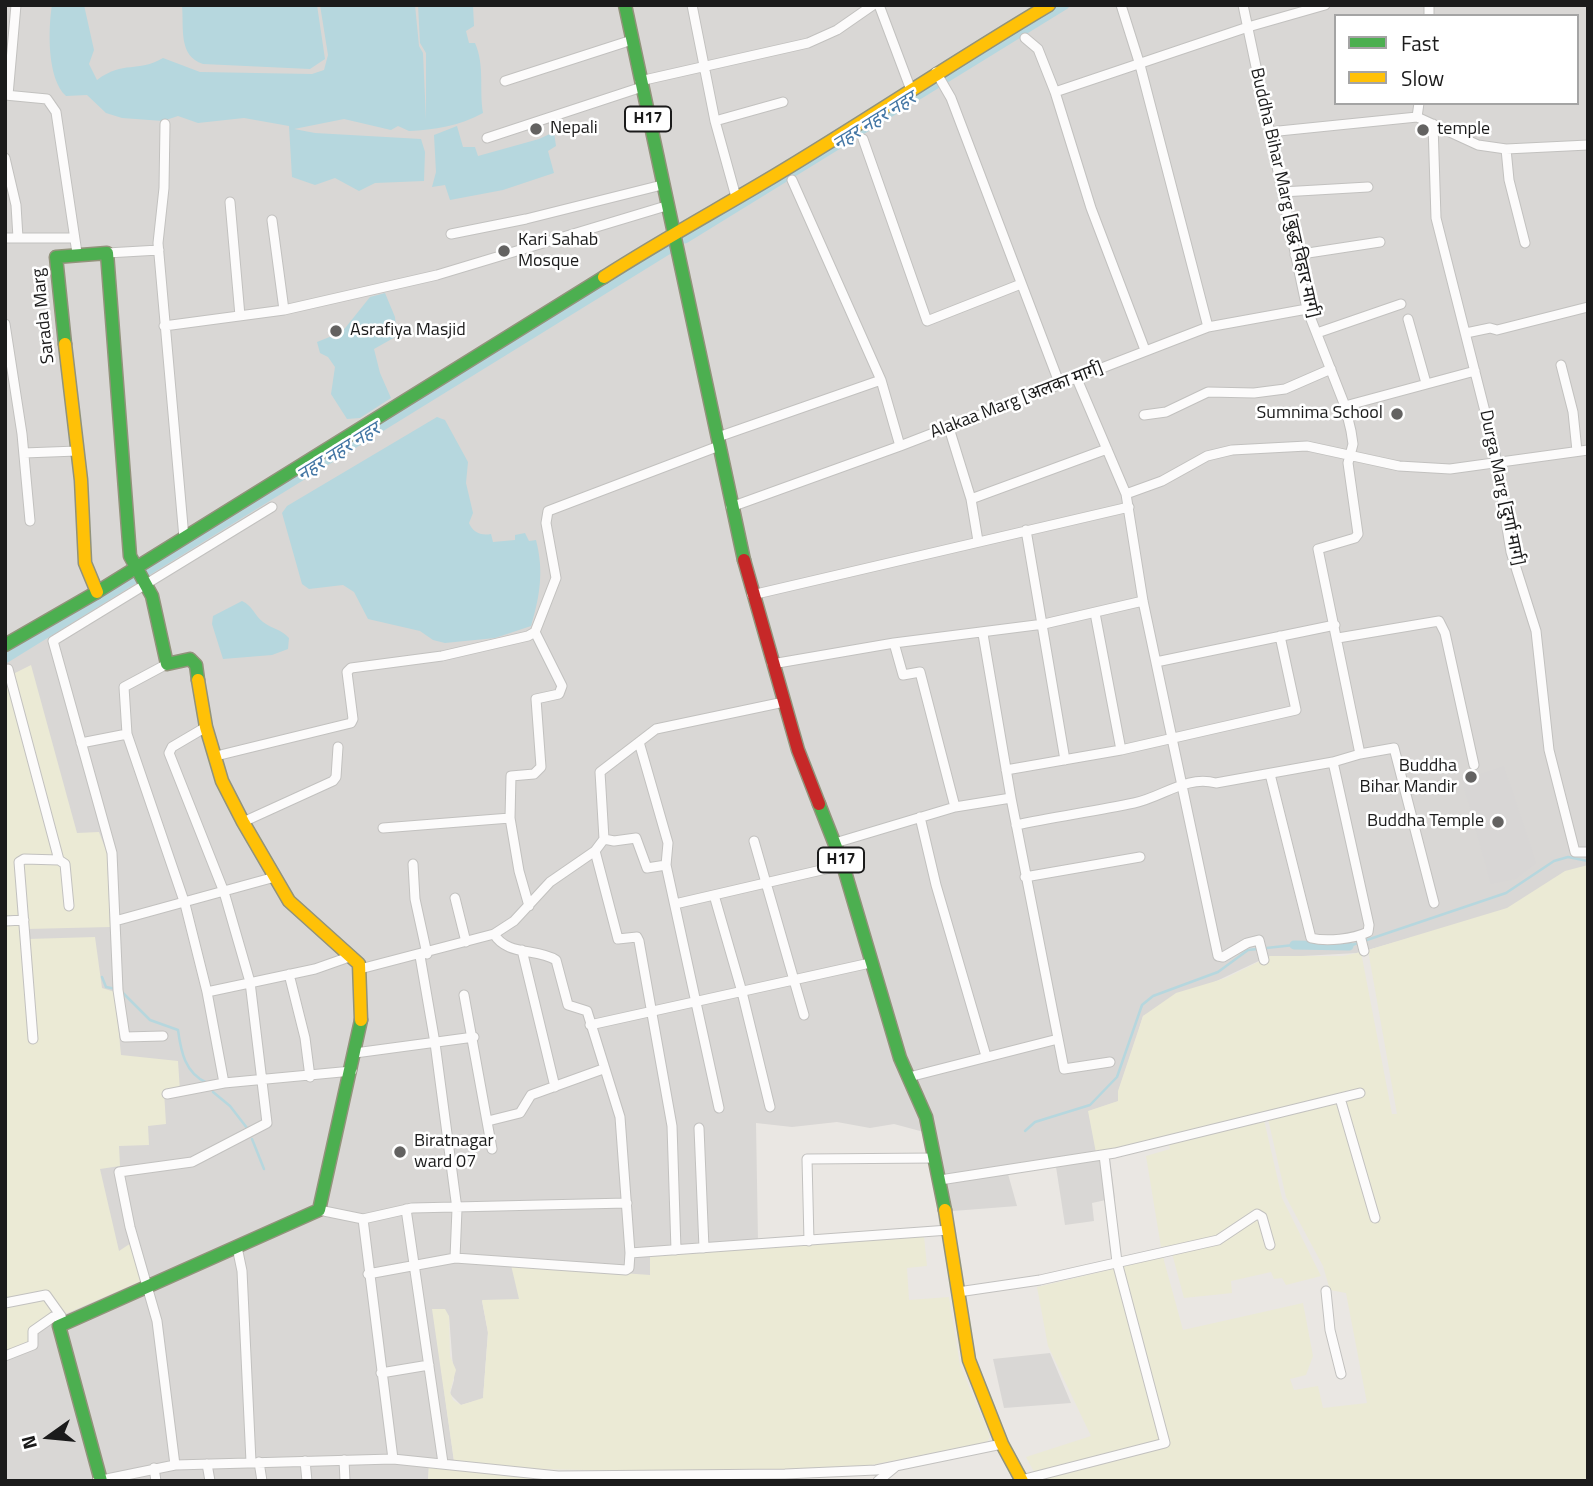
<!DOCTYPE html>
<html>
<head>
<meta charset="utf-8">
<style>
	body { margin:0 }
	#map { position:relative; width:1593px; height:1486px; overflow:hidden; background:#eae7e3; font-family:"Titillium Web",sans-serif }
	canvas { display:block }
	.frame { position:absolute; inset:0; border:7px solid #1b1b1b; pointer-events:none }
	.legend { position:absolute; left:1334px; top:14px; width:245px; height:91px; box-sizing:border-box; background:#fff; border:2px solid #a4a4a4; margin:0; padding:9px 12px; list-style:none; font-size:21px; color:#1b1b1b }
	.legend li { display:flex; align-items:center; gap:14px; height:35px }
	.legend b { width:35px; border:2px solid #a4a4a4 }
	.north { position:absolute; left:14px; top:1402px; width:70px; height:70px; -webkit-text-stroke:5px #fff; paint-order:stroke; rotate:255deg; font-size:19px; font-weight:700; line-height:28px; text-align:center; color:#1b1b1b }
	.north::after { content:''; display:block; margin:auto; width:24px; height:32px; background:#1b1b1b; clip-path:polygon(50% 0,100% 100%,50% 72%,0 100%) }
</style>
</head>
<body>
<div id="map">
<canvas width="1593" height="1486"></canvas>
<div class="frame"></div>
<ul class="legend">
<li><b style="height:9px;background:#4caf50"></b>Fast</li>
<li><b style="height:9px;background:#ffc107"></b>Slow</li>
</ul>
<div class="north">N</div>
</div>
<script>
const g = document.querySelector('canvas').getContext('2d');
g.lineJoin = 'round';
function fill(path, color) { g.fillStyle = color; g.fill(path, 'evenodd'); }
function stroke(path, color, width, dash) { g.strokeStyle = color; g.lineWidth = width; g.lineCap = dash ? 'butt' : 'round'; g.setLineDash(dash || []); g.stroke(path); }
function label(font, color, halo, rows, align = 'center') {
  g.font = font + ' "Titillium Web","Noto Sans Devanagari",sans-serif'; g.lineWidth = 5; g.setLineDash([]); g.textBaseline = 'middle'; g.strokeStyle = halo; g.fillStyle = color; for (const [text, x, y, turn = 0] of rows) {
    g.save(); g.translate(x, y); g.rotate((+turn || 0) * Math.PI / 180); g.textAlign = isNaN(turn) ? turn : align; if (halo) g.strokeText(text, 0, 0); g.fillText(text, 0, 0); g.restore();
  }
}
const residential = new Path2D(`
	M5,5H1588V865L1520,907L1357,953L1265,958L1143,1016L1118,1101L1109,1151L1115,1198L1092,1203L1094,1221L1065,1225L1056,1167L1008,1174L1017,1206L953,1211L935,1135L894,1124L870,1128L837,1122L792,1127L756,1123L758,1241L712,1244L713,1297L482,1301L488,1332L483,1399L461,1405L450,1394L454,1380L449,1316L433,1310L454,1461L429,1465L428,1481H5ZM1336,16H1577V103H1336Z
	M1050,1353L1071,1403L1004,1408L993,1359Z`);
const religious = new Path2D(`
	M1504,766L1536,863L1515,879L1491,884L1462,780Z`);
const farmland = new Path2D(`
	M31,665L77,833L99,832L107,853L110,927L27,929L28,939L95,937L102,988L115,992L121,1055L178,1061L180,1091H164L166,1124L148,1126L149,1145L119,1146L120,1166L100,1169L119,1251L131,1243L141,1281L29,1330L30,1342L5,1352V678Z
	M1588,865V1481H1039L1026,1457L1091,1436L1048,1346L1037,1287L1163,1257L1183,1330L1303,1303L1313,1356L1306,1375L1290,1379L1294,1390L1318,1386L1323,1408L1367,1403L1346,1293L1330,1290L1323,1266L1286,1197L1268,1119L1096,1153L1088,1111L1118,1101V1091L1143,1016L1176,993L1226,978L1270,956H1343L1361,952L1392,1114H1397L1368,950L1507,908L1565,871Z
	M1264,1120L1282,1198L1321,1276L1286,1285L1282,1278L1274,1279L1271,1272L1231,1281L1232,1293L1184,1298L1170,1246L1161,1247L1146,1156L1170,1149L1169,1144Z
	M924,1236L927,1266L907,1268L909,1300L949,1297L960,1365L990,1437L987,1442L866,1466L734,1473L535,1469L454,1461L432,1309H445L449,1316L450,1356L456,1370L450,1392L453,1400L461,1405L483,1398L488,1333L482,1300L519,1299L511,1265L650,1275V1256Z
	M429,1465L667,1478L737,1481H428Z`);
const water = new Path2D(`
	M52,5H84L94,50L89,64L97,80C124,60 137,73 163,58L200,72L312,74L324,70L328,55L320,5H415L419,46L423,53L426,120V53L420,43L418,5H473L474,26L466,31L469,43H475C485,66 479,88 483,113C459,126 434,130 409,131L398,126L391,130L344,119L294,129L315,133L421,139L425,152L424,181L375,183L359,191L335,178L315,185L292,177L289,126L244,118L198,123L178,116L163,121L122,118L106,113L87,95L66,96C47,79 48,29 52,5Z
	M182,5H317L325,59L310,69L203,64C178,56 184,28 182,5Z
	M457,126L463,147H475L478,156L539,139L554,132L556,146L548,151L554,173L503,190L450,200L445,185L432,187L436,172L434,135Z
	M385,293L395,317L397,336L374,349L380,373L391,398L360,418L347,419L331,394L335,367L328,357L320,353L317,342L342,332L370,297Z
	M437,417L445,420L468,462L466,483L473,513L469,523C473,532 480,536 491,534L493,542L515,540V535L525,533L529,541L536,540C544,571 540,596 531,626L495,638L445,643L433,640L420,631L368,619L354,592L343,585L309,589L302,584L282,513L287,506Z
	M242,601C253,606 254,615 263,622C272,629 281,629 289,638L288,649L272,655L223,659L212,624L213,616Z`);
const stream = new Path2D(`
	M1349,946L1506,893L1554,861L1568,857L1588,861
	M102,977L106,987L116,989
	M122,992L150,1020L178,1030C181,1052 185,1073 207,1083
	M213,1092L230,1106L247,1128
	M1025,1131L1035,1122L1090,1105L1117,1077L1142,1005L1153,996L1218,972L1248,950L1294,945
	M252,1139L264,1169`);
const canal = new Path2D(`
	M685,239L1065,5
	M5,659L673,247
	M1294,945L1349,946`);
const street = new Path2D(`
	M692,5L715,121L736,197
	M879,5L911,90
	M1121,5L1140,65L1208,327
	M1243,5L1307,309L1345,406L1351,431L1353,444L1348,463L1358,534L1355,538L1318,549L1360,754L1394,748L1434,903
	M1429,16V5
	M1025,38L1038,49L1055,92L1091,208L1145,350
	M936,72L951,98L1060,385
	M505,81L632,40
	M640,81L808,43L837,30L873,5
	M1055,92L1248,27L1325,5
	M5,95L47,99L56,112L77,253
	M8,95L16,5
	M1417,117L1419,103
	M715,121L783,102
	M165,124L164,188L158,243L184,538
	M1433,124L1436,218L1494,447L1511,552L1536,631L1549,750L1575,852H1588
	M1269,132L1417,117L1478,145L1506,149L1588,145
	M487,138L642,87
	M863,139L927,321L1021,284
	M1506,149L1509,180L1525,243
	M5,158L16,205L18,238
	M792,180L881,380L900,446
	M1282,192L1368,187
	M230,202L240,316
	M272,220L284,310
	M451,234L526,219L662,185
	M5,238H74
	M107,253L159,250
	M1295,255L1380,242
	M1408,319L1426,383
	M5,324L22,434L30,521
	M164,326L284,310L437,275L666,206
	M1317,333L1401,304
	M1466,333L1490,328L1497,330L1588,307
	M1561,365L1573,412L1577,451
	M1077,379L1126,494L1143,601L1218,956L1223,957L1247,943L1259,940L1264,960
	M1345,406L1475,371
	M1144,415L1166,412L1208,392L1254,393L1285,389L1331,369
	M949,428L971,499L978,541
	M718,437L881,380
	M24,453L77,451
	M1126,494L1162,481L1207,456L1232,450L1307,446L1399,466L1450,469L1588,450
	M971,499L1107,449
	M731,507L900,446L1208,327L1307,309
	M1026,530L1065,760
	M752,595L1129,507
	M1095,613L1121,750
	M1338,638L1439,621L1445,633L1474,765
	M894,643L903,675L920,672L955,807
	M1156,662L1335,625
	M167,664L124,687L127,734L185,904L207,992L224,1083
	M772,664L894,643L1044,624L1143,601
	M8,669L59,860L65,864L69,906
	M639,742L668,843L666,865L719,1108
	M81,743L127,734
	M216,756L351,723L353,719L347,672L351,668L442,656L528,636L535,632L556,578L546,523L548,511L719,446
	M1006,770L1121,750L1296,710L1280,636
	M1270,774L1311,938C1327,942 1353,939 1368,932L1369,925L1333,762L1360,754
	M1011,798L1064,1069L1110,1062
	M920,817L936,885L986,1056
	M510,818L511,776L534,774L541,767L536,699L559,694L562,686L535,632
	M243,822L333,781L336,777L338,747
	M1016,825C1055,817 1095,811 1134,803C1163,797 1186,775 1216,783L1333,762
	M383,828L510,818L519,871L529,906
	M604,839L614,841L636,838L647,868L666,865
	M754,841L804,1015
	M835,843L955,807L1011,798L983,634
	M595,851L618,939L637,937L639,941L672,1126L676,1250
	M413,864L415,899L427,954
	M1025,877L1140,857
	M714,895L742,992L770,1107
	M455,898L466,942
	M675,904L843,865
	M5,921L24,920
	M115,921L275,877
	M494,934C507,956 536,948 556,960L568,1005L587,1011L620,1117L630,1253
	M1360,935L1364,951
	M522,950L555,1087
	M420,956L435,1043L457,1209L455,1258
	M360,969L494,934L514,921L550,882L595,851L604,839L600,772L656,729L784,702
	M289,974L305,1038L310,1077
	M207,992L315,969L352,956
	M464,995L492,1149
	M590,1025L870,963
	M163,1036L125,1037L118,990L112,853L53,641L272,507
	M33,1039L19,862L24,859L59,860
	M355,1053L474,1037
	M909,1077L1058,1039
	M167,1094L224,1083L352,1071
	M1340,1098L1375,1218
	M488,1121L520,1113L531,1095L603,1069
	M699,1128L704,1248
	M940,1180L1115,1153L1360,1093
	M406,1209L443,1463
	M319,1210L363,1219L393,1459
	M363,1219L412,1208L627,1203
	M809,1241L807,1159L935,1158
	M237,1247L242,1271L251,1462
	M368,1274L455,1258L626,1270L629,1268L630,1253L949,1230
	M1326,1291L1330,1330L1341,1374
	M958,1292L1040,1280L1218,1240L1257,1214L1262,1217L1270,1245
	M5,1303L46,1295L61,1316
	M5,1356L33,1345V1331L53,1317L61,1316L64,1324
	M381,1373L429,1365
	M344,1460L345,1481
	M305,1461L307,1481
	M259,1462L262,1481
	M207,1464L210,1481
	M175,1465L157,1321L130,1227L119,1172L192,1162L267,1123L250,982L224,892L169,753L172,747L206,727
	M154,1468L156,1481
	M1021,1480L1165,1443L1117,1262L1104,1155
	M97,1481L175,1465L393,1459L558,1476L785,1474L876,1470L1002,1444
	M878,1481L895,1467`);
const fast = new Path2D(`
	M625,5L744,560
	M65,344L56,257L107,253L130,556L152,596L167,664L190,659L196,665L198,680
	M5,645L97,592L604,277
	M819,804L843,865L900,1058L926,1117L945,1210
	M101,1481L59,1326L319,1210L361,1020`);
const slow = new Path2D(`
	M604,277C660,241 717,210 774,176C866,121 956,60 1049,5
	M65,344L81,480L85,563L97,592
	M198,680L206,727L222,781L243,822L289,901L359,964L361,1020
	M945,1210L969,1360L1002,1444L1022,1481`);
const jam = new Path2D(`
	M744,560L798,750L819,804`);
const markers = [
	[536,129,7,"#636261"],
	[1423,130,7,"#636261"],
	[504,251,7,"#636261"],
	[336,331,7,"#636261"],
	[1397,414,7,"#636261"],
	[1471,777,7,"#636261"],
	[1498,822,7,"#636261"],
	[400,1152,7,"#636261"]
];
const shields = [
	[648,119,46],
	[841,860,46]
];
const shieldNames = [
	["H17",648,119],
	["H17",841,860]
];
const poiNames = [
	["Nepali",550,129],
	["temple",1437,130],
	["Kari Sahab",518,241],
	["Mosque",518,262],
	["Asrafiya Masjid",350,331],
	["Sumnima School",1383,414,"right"],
	["Buddha",1457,767,"right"],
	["Bihar Mandir",1457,788,"right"],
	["Buddha Temple",1484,822,"right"],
	["Biratnagar",414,1142],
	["ward 07",414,1163]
];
const streetNames = [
	["Buddha Bihar Marg [बुद्ध विहार मार्ग]",1284,193,77],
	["Sarada Marg",44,316,-96],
	["Alakaa Marg [अलका मार्ग]",1017,401,-21],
	["Durga Marg [दुर्गा मार्ग]",1501,488,78]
];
const waterNames = [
	["नहर नहर नहर",875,122,-32],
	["नहर नहर नहर",339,453,-32]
];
fill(residential, '#d9d7d5');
fill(religious, '#d8d6d5');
fill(farmland, '#ebead5');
fill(water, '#b6d7de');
stroke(stream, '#b6d7de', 2.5);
stroke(canal, '#b6d7de', 9);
stroke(street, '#c2c1bf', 11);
stroke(fast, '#92937b', 15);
stroke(slow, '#92937b', 15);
stroke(jam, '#92937b', 15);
stroke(street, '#fcfbfb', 9);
stroke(fast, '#4caf50', 12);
stroke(slow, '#ffc107', 12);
stroke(jam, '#c62828', 12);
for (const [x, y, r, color] of markers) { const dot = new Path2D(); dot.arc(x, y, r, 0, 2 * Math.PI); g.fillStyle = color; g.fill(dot); stroke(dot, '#fff', 2.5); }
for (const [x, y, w] of shields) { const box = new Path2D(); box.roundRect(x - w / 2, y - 12.5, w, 25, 5); g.fillStyle = '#fff'; g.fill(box); stroke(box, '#1b1b1b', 2); }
label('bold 16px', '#1b1b1b', null, shieldNames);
label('18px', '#1b1b1b', '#fff', poiNames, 'left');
label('18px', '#1b1b1b', '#fff', streetNames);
label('italic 19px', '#4376a4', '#fff', waterNames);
</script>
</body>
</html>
